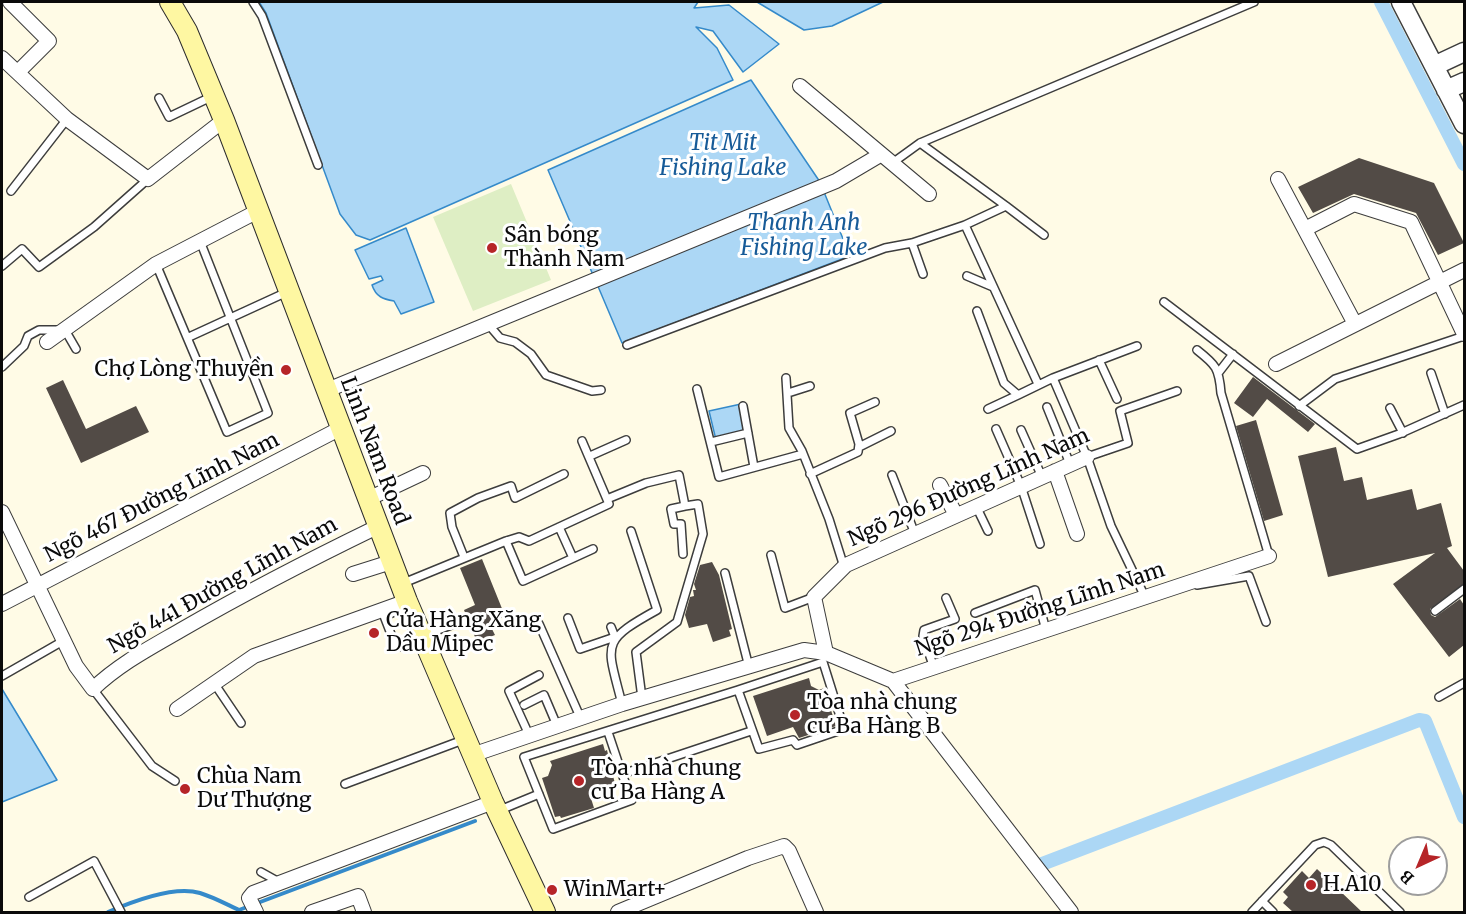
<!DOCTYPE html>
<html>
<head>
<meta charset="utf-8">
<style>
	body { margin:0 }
	#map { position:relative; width:1466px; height:914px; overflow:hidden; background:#fffbe6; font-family:Merriweather,serif }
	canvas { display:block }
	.frame { position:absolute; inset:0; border:3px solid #0a0a0a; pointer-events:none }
	.north { position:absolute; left:1388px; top:836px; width:60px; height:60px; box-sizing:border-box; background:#fff; border:2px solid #9d9d9d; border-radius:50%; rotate:224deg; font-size:16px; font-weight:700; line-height:24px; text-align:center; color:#0a0a0a }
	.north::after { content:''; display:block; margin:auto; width:21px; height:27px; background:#b62528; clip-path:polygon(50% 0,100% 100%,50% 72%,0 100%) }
</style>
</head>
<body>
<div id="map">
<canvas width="1466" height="914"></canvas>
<div class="frame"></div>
<div class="north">B</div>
</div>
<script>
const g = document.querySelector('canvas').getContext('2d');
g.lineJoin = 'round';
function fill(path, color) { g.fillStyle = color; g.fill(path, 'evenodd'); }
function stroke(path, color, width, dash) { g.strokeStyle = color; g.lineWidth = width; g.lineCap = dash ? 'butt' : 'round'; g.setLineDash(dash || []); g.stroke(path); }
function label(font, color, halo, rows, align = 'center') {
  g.font = font + ' Merriweather,serif'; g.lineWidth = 6; g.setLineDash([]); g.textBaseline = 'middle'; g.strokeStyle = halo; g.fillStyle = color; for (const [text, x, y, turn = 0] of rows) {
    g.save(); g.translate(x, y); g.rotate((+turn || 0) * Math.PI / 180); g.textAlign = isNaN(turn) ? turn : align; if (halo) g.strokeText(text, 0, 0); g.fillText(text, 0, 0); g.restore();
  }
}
const pitch = new Path2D(`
	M511,184L551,280L473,311L433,217Z`);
const water = new Path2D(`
	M259,2H698L694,8L729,5L779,44L743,72L713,31L696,27L717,48L733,80L370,240L356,235L340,214L266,13Z
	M757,2H883L832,26L804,30Z
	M751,80L820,182L593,275L548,170Z
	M824,192L850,256L622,343L597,284Z
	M406,228L434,302L401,314L394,301C383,299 376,297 372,285L383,280L381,276L369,279L355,250Z
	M741,404L747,431L716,440L709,411Z
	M2,689L57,780L2,802Z`);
const stream = new Path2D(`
	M108,912C131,902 174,885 200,893C213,897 226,904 239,910L475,821`);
const canal = new Path2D(`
	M1381,2L1464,164
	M1042,864L1419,720L1425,721L1464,817`);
const building = new Path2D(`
	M1359,158L1434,183L1464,243L1438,255L1416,213L1354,194L1313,213L1298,187Z
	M1253,377L1315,424L1308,432L1267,399L1253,417L1234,403Z
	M63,380L86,429L136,406L149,432L81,463L46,388Z
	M1256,420L1283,515L1264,521L1236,426Z
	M1336,447L1344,481L1362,477L1367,500L1412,489L1417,510L1441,503L1452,546L1447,548L1464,571V584L1430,609L1431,615L1435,617L1460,599L1464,605V645L1449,657L1393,584L1435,553L1328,577L1298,456Z
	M482,559L505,616L489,623L495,635L477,642L464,610L475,605L460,568Z
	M712,562L719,575L732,629L729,630L731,636L713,642L707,624L689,628L685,615L690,597L694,596L693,590H696L694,584L700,565Z
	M809,678L811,686L819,690L824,688L836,726L799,738L793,727L767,736L753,696Z
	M603,744L605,751L607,750L615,784L589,792L594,808L561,818L560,816L555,817L542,778L548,776L552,765L550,761Z
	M1317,869L1362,912H1293L1283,903L1288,897L1283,892L1302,871L1309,878Z`);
const service = new Path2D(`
	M253,2L262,16L318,165
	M159,98L169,117L213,96
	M920,143L1006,206L965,225
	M891,164L920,143L1254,2
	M11,191L67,119
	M1006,206L1044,235
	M912,243L923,274
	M156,264L227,432L268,413L200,241
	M2,266L22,249L39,267L94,227L148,179
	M967,276L993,287
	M1164,302L1357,449L1399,434L1464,405
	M977,311L1004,383L1018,395L1053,378L1137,346
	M488,324L500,338L515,342L531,354L546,375L592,391L601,390
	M189,337L287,292
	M627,345L885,248L912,243L965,225L1038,384
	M1197,350C1216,365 1219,368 1221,393L1269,556
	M1099,360L1117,399
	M2,367L24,346L28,336L39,330H65L76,349
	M1219,372L1233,354
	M1431,373L1445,414
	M786,378L789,428L802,451L829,519L844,567
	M1053,378L1087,457L1111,526L1145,597
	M697,389L719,477L803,454
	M788,393L810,386
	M743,406L754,467
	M1299,406L1335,379L1464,336
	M1047,407L1070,464
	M1390,408L1403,433
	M988,409L1018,395
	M996,429L1021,486L1040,544
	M1021,430L1042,477
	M711,442L748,433
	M859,447L891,431
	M590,456L626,440
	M1087,457L1128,443L1120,411L1177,391
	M810,474L858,452L859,444L850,413L875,402
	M892,475L915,534
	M607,499L646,483L679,475L685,506L698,504L703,534L677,622L636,652L642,698
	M976,506L988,531
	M559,527L573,558
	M506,541L523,581L593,549
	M683,554L681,524H674L671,509L685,506
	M771,555L785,608L814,597
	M464,557L452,527L450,513L478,498L511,486L515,498L564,474
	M725,573L749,667
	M401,584L506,541L519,537L529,541L609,504L582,441
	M1197,585L1249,576L1266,622
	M1435,611L1464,589
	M392,613L384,616L396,647H424
	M975,613L1035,590L1046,630
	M568,618L580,649L615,637L611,627
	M539,624L581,719
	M425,635L459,622
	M823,662L844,729L797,745L793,740L759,749L738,690Z
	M934,668L923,636L924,630L955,619L946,598
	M2,676L63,641
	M214,683L241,723
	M93,689L152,766L175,781
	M1439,697L1464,683
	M622,704C607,644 599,642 657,610L631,531
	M524,705L544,695L558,728
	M608,732L622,774L751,731
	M530,737L509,691L539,675
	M622,774L632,800L553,829L524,757L738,690
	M345,784L463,740
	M500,810L539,794
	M261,872L279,882
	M29,897L94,861L121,912
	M1262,901L1273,912
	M1252,912L1315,845L1324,842L1331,845L1400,912`);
const minor = new Path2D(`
	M10,2L49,41L18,72
	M2,58L67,119L148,179L224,120
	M800,86L929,194
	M1278,179L1355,324
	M1305,229L1354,204L1411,222L1464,334
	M47,342L156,264L258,211
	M1276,364L1464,270
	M325,391L836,181L880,155
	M1055,471L1077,534
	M940,485L956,515
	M368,499L423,473
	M2,512L76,666L93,689C119,664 150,648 181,630C245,593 311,559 377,527
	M353,574L391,562
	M2,604L341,428
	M826,653L814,597L846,565L1087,457
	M893,681L1071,912
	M177,709L254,656L407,601
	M472,755L622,704L804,650L826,653L893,681L1269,556
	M256,912L249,898L253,893L493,802
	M312,912L358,896L364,912
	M618,912L748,858L784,846L789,851L816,912`);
const tertiary = new Path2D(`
	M1401,2L1464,124
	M1434,66L1464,52
	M1446,90L1464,82`);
const secondary = new Path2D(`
	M170,2L187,31L224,120L407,601L493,802L545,912`);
const markers = [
	[492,248,6,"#b62528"],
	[286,370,6,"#b62528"],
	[374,633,6,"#b62528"],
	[795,715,6,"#b62528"],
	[579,781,6,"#b62528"],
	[185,789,6,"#b62528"],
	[1311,885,6,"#b62528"],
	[552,890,6,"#b62528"]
];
const poiNames = [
	["Sân bóng",504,236],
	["Thành Nam",504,260],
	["Chợ Lòng Thuyền",274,370,"right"],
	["Cửa Hàng Xăng",386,621],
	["Dầu Mipec",386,645],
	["Tòa nhà chung",807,703],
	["cư Ba Hàng B",807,727],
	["Tòa nhà chung",591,769],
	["cư Ba Hàng A",591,793],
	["Chùa Nam",197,777],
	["Dư Thượng",197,801],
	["H.A10",1323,885],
	["WinMart+",564,890]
];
const streetNames = [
	["Linh Nam Road",374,451,69],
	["Ngõ 296 Đường Lĩnh Nam",969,488,-24],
	["Ngõ 467 Đường Lĩnh Nam",162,498,-27],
	["Ngõ 441 Đường Lĩnh Nam",223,586,-29],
	["Ngõ 294 Đường Lĩnh Nam",1040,610,-18]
];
const waterNames = [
	["Tit Mit",723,144],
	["Fishing Lake",723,169],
	["Thanh Anh",804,224],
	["Fishing Lake",804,249]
];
fill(pitch, '#deeec4');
fill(water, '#acd7f5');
stroke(water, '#358aca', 1.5);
stroke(stream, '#358aca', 4);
stroke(canal, '#acd7f5', 14);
fill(building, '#524b46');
stroke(service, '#3d3d3d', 10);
stroke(minor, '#3d3d3d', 16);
stroke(tertiary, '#3d3d3d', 21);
stroke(secondary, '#2c2c2c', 22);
stroke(service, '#fff', 7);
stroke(minor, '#fff', 14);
stroke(tertiary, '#fff', 18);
stroke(secondary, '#fef7a2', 20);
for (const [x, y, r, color] of markers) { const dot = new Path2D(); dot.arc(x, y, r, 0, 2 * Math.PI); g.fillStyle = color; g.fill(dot); stroke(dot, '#fff', 2); }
label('21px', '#0a0a0a', '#fff', poiNames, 'left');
label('21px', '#0a0a0a', '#fff', streetNames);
label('italic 22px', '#175b98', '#fff', waterNames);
</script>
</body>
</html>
